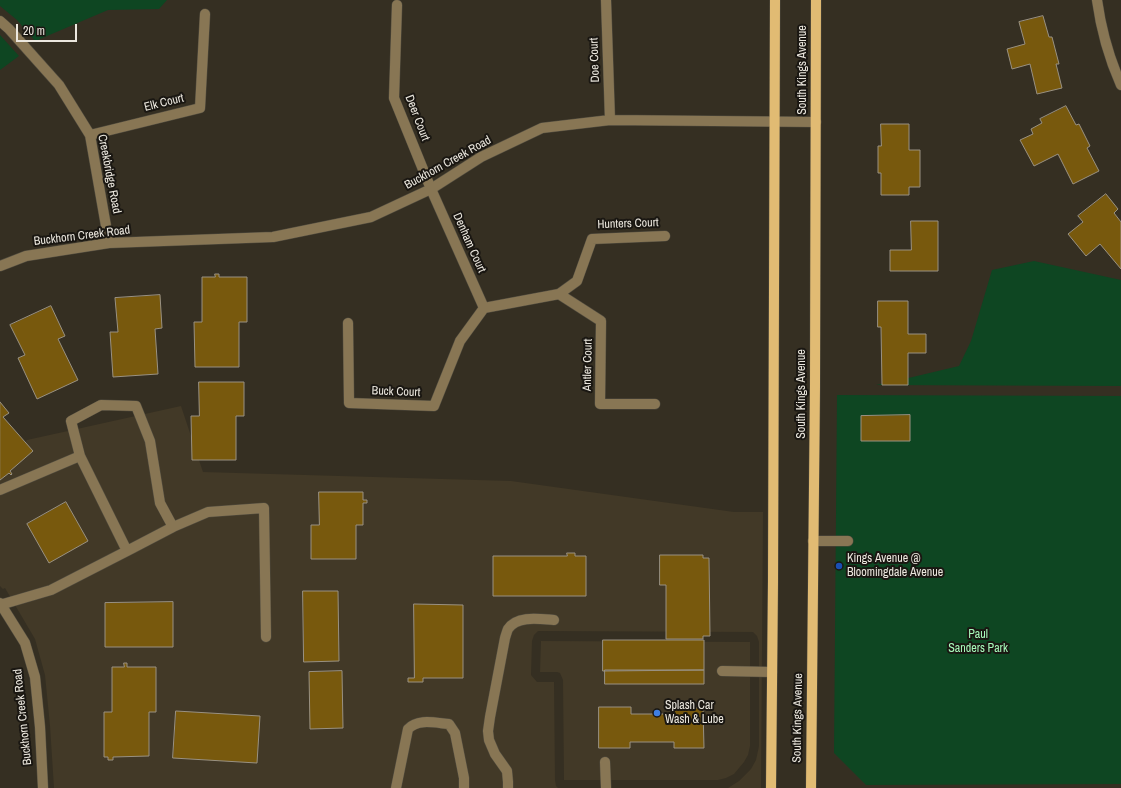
<!DOCTYPE html>
<html>
<head>
<meta charset="utf-8">
<style>
	body { margin:0 }
	#map { position:relative; width:1121px; height:788px; overflow:hidden; background:#352f22; font-family:"Archivo Narrow",sans-serif }
	canvas { display:block }
	.scale { position:absolute; left:16px; top:24px; width:61px; height:18px; box-sizing:border-box; border:2px solid #ece8df; border-top:0; padding-left:5px; font-size:12px; line-height:14px; white-space:nowrap; color:#ece8df; -webkit-text-stroke:3px #1a1712; paint-order:stroke }
</style>
</head>
<body>
<div id="map">
<canvas width="1121" height="788"></canvas>
<div class="scale">20 m</div>
</div>
<script>
const g = document.querySelector('canvas').getContext('2d');
g.lineJoin = 'round';
function fill(path, color) { g.fillStyle = color; g.fill(path, 'evenodd'); }
function stroke(path, color, width, dash) { g.strokeStyle = color; g.lineWidth = width; g.lineCap = dash ? 'butt' : 'round'; g.setLineDash(dash || []); g.stroke(path); }
function label(font, color, halo, rows, align = 'center') {
  g.font = font + ' "Archivo Narrow",sans-serif'; g.lineWidth = 4; g.setLineDash([]); g.textBaseline = 'middle'; g.strokeStyle = halo; g.fillStyle = color; for (const [text, x, y, turn = 0] of rows) {
    g.save(); g.translate(x, y); g.rotate((+turn || 0) * Math.PI / 180); g.textAlign = isNaN(turn) ? turn : align; if (halo) g.strokeText(text, 0, 0); g.fillText(text, 0, 0); g.restore();
  }
}
const built = new Path2D(`
	M181,406L203,472L511,481L734,512H763L761,788H728L739,781L751,769L756,760L759,746V642L757,636L753,632L538,631L534,635L532,641L531,675L537,682H554L555,780L556,786L558,788H54L50,726L45,675L35,639L5,588L3,589L0,586V475L27,440Z
	M541,641L750,642V746L748,755L744,762L734,774L726,778L718,780H564L563,680L560,673L557,672H540Z`);
const green = new Path2D(`
	M0,0H167L159,9L108,10L40,39L36,42L17,20L0,6Z
	M0,35L19,56L0,70Z
	M1034,261L1121,280V386L876,385L900,380L959,366L971,341L992,270Z
	M837,395L1121,396V784L866,785L834,753Z`);
const building = new Path2D(`
	M1043,16L1049,37H1052L1059,64H1056L1062,88L1037,94L1030,64L1012,69L1007,49L1025,44L1019,22Z
	M1066,106L1076,125L1079,124L1090,146L1087,148L1099,171L1073,184L1058,154L1034,166L1020,140L1033,134L1031,129L1042,123L1040,119Z
	M881,124H909V150H920V187H909V195H881V173H878V146H881Z
	M1106,194L1118,209L1114,213L1121,222V269L1100,244L1086,256L1068,234L1083,222L1078,216Z
	M911,221H938V271H890V250H911Z
	M215,274H219V277H247V322H239V367H195L194,322H202V277H215Z
	M160,295L162,328L155,329L158,374L113,377L110,332H118L115,298Z
	M878,301H908V334H926V353H908V385H882L881,327H878Z
	M51,306L65,336L58,339L78,380L37,399L18,358L25,355L10,325Z
	M199,382H244V416H236V460H192L191,416H199Z
	M0,402L9,413L3,417L33,451L10,471L12,474L11,475L9,473L0,480Z
	M910,415V441H861V416Z
	M319,492H363V500H367V503H363V525H356V559H311V525H319Z
	M66,502L88,541L49,563L27,524Z
	M567,553H575V556H586V596H493V556H567Z
	M660,555H703V558H709L710,636H703V639H666V585H660Z
	M303,591H338L339,661L304,662Z
	M173,602V647H105V603Z
	M414,604L463,605V678H423V682H408V678H414Z
	M603,640H704V670L603,671Z
	M124,663H127V667H156V712H149V756L113,757V760H108V757H104V712H112V667H124Z
	M605,670H704V684H605Z
	M342,671L343,728L310,729L309,672Z
	M599,707H631V714H673V708H703L704,748H674V742H630V748H599Z
	M176,711L260,716L257,763L173,758Z`);
const minor = new Path2D(`
	M606,0L610,120
	M1097,0C1101,29 1109,58 1121,85
	M397,5L394,98L431,189L484,308
	M0,21L9,29L59,85L90,135L109,243
	M90,135L200,108L205,14
	M0,266L26,256L109,243L273,237L371,217L431,189L481,157L542,128L610,120L816,122
	M559,294L601,321L600,404H655
	M484,308L559,294L577,281L592,239L665,236
	M348,323L349,403L434,406L460,341L484,308
	M80,456L71,421L101,405L136,406L150,441L160,503L173,527
	M0,490L80,456L127,551L173,527L208,512L264,508L266,637
	M813,541H848
	M0,603L25,643L35,677L40,727L43,788
	M0,605L51,590L127,551
	M722,671L772,672
	M605,762L606,788
	M396,788L408,729C418,718 436,723 449,724L455,733L464,778V788
	M508,788V782L507,771L495,754L489,740L488,731L490,717L505,638C506,635 507,631 508,629C517,615 540,619 554,620`);
const major = new Path2D(`
	M771,788L773,581L775,0
	M811,788L815,386L816,0`);
const markers = [
	[839,566,4,"#1a4fb4"],
	[657,713,4,"#3f7fe0"]
];
const streetNames = [
	["Doe Court",595,60,-92],
	["South Kings Avenue",803,70,-90],
	["Elk Court",164,103,-14],
	["Deer Court",417,118,69],
	["Buckhorn Creek Road",448,163,-29],
	["Creekbridge Road",109,174,79],
	["Hunters Court",628,224,-2],
	["Buckhorn Creek Road",82,236,-7],
	["Denham Court",469,243,66],
	["Antler Court",588,365,-89],
	["Buck Court",396,392,2],
	["South Kings Avenue",802,394,-90],
	["Buckhorn Creek Road",23,717,-96],
	["South Kings Avenue",798,718,-89]
];
const poiNames = [
	["Kings Avenue @",847,559],
	["Bloomingdale Avenue",847,573],
	["Splash Car",665,706],
	["Wash & Lube",665,720]
];
const parkNames = [
	["Paul",978,635],
	["Sanders Park",978,649]
];
fill(built, '#423927');
fill(green, '#0e4622');
fill(building, '#78590d');
stroke(building, '#999182', 1);
stroke(minor, '#524d40', 11);
stroke(major, '#524d40', 11);
stroke(minor, '#887654', 10);
stroke(major, '#e1bb73', 10);
for (const [x, y, r, color] of markers) { const dot = new Path2D(); dot.arc(x, y, r, 0, 2 * Math.PI); g.fillStyle = color; g.fill(dot); stroke(dot, '#1a1712', 1.5); }
label('12px', '#ece8df', '#1a1712', streetNames);
label('12px', '#ece8df', '#1a1712', poiNames, 'left');
label('12px', '#a7fabb', '#1a1712', parkNames);
</script>
</body>
</html>
